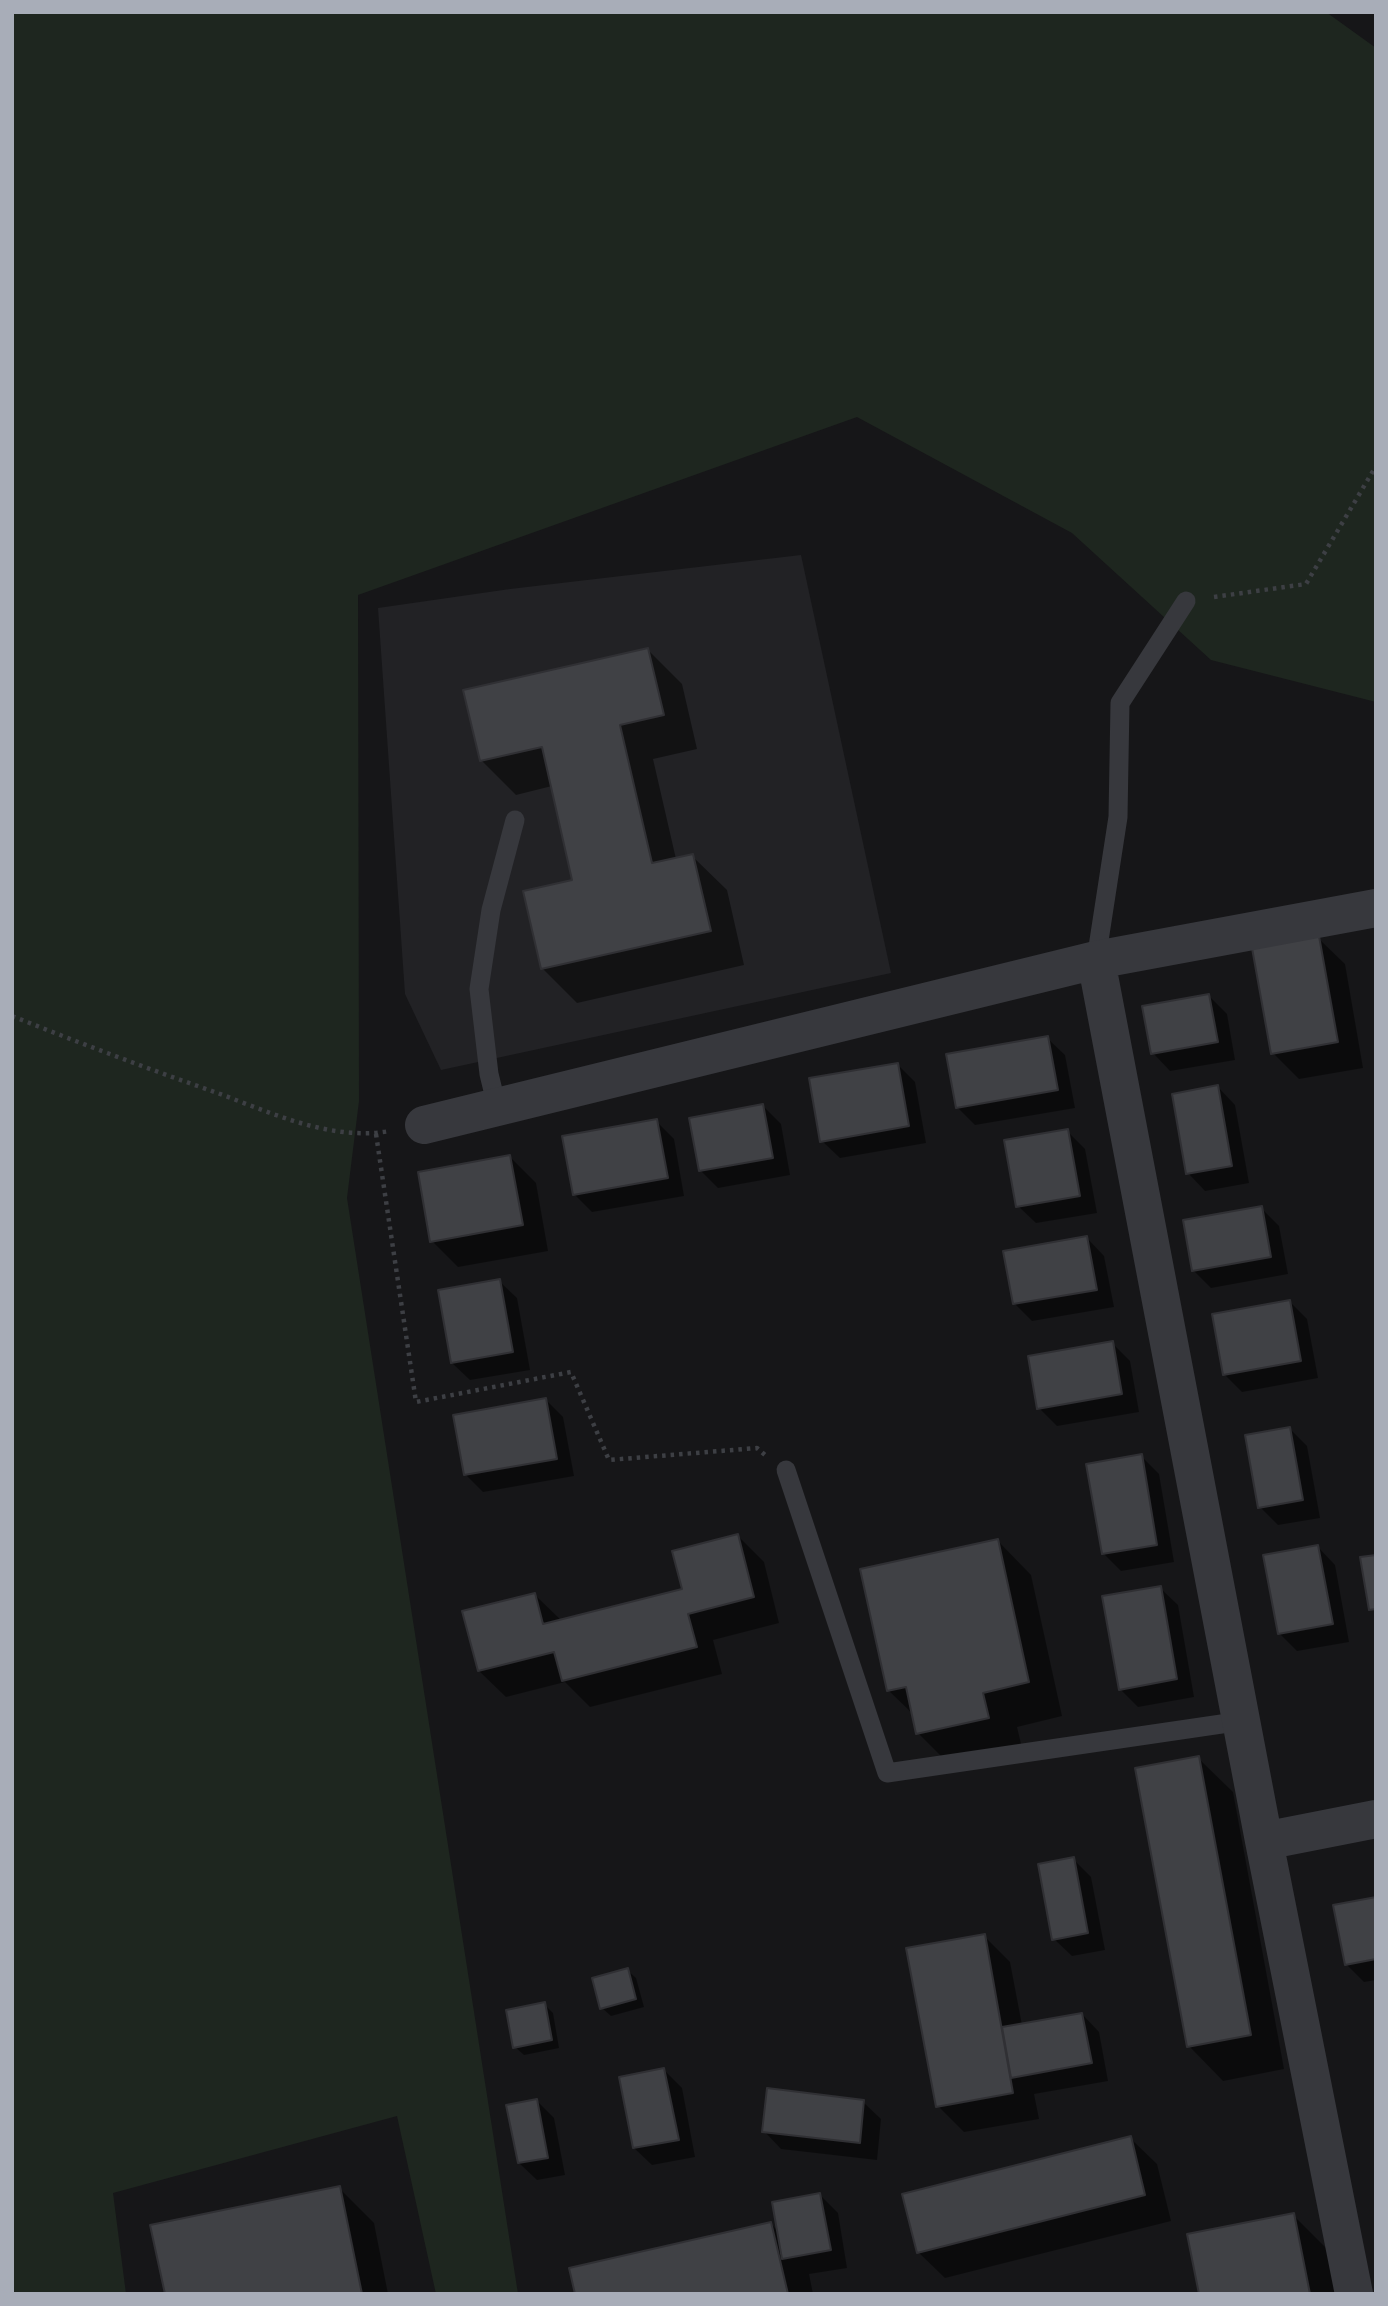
<!DOCTYPE html>
<html>
<head>
<meta charset="utf-8">
<style>
	body { margin:0 }
	#map { position:relative; width:1388px; height:2306px; overflow:hidden; background:#161618; font-family:"Nunito Sans",sans-serif }
	canvas { display:block }
	.frame { position:absolute; inset:0; border:14px solid #a8adb8; pointer-events:none }
</style>
</head>
<body>
<div id="map">
<canvas width="1388" height="2306"></canvas>
<div class="frame"></div>
</div>
<script>
const g = document.querySelector('canvas').getContext('2d');
g.lineJoin = 'round';
function fill(path, color) { g.fillStyle = color; g.fill(path, 'evenodd'); }
function stroke(path, color, width, dash) { g.strokeStyle = color; g.lineWidth = width; g.lineCap = dash ? 'butt' : 'round'; g.setLineDash(dash || []); g.stroke(path); }
const built = new Path2D(`
	M801,555L891,973L441,1070L405,994L378,608L510,589Z`);
const green = new Path2D(`
	M12,12H1326L1376,48V702L1211,660L1072,533L857,417L358,595L359,1101L347,1198L518,2294H436L397,2116L113,2193L126,2294H12Z`);
const shadow = new Path2D(`
	M648,650L682,684L697,749L653,759L676,859L692,856L727,890L744,965L577,1003L543,969L574,881L552,786L516,795L481,760Z
	M1318,938L1345,964L1363,1068L1299,1079L1273,1053Z
	M1209,996L1227,1014L1235,1060L1170,1071L1153,1053Z
	M1047,1038L1065,1055L1075,1108L975,1125L957,1107Z
	M897,1064L915,1082L926,1143L840,1158L822,1141Z
	M1218,1087L1235,1105L1249,1183L1205,1191L1188,1173Z
	M763,1106L781,1124L790,1175L718,1188L700,1170Z
	M656,1121L674,1139L684,1196L592,1212L574,1194Z
	M1067,1131L1085,1149L1097,1213L1036,1223L1018,1206Z
	M510,1157L536,1183L548,1251L458,1267L432,1241Z
	M1261,1208L1279,1226L1288,1274L1211,1288L1193,1270Z
	M1087,1238L1104,1256L1114,1307L1032,1321L1014,1303Z
	M499,1281L517,1298L530,1370L470,1380L452,1363Z
	M1290,1302L1307,1319L1318,1378L1242,1392L1224,1374Z
	M1112,1343L1130,1361L1139,1412L1057,1426L1039,1408Z
	M546,1400L563,1417L574,1476L483,1492L465,1474Z
	M1290,1429L1307,1446L1320,1518L1278,1525L1260,1507Z
	M1141,1456L1159,1474L1174,1562L1121,1571L1103,1553Z
	M738,1536L764,1562L779,1623L713,1640L722,1674L590,1707L565,1682L506,1697L479,1671L535,1595L562,1621L684,1590Z
	M997,1540L1031,1575L1062,1716L1017,1727L1023,1752L952,1767L918,1733L914,1715L889,1691Z
	M1318,1547L1335,1565L1349,1642L1297,1651L1279,1633Z
	M1160,1588L1178,1605L1194,1697L1138,1707L1120,1689Z
	M1198,1758L1233,1792L1284,2069L1223,2081L1189,2046Z
	M1073,1859L1091,1877L1105,1950L1072,1956L1054,1939Z
	M1376,1899V1980L1364,1982L1346,1964Z
	M984,1936L1010,1962L1022,2025L1082,2014L1099,2032L1108,2081L1034,2094L1039,2119L964,2132L938,2106Z
	M627,1970L636,1978L644,2007L611,2016L602,2008Z
	M544,2004L553,2013L559,2048L524,2055L515,2047Z
	M664,2070L682,2088L695,2157L652,2165L634,2148Z
	M536,2100L554,2118L565,2175L537,2180L519,2163Z
	M863,2102L881,2119L877,2160L781,2149L764,2131Z
	M1130,2138L1157,2164L1171,2221L945,2278L918,2252Z
	M339,2188L374,2223L388,2294H166Z
	M820,2195L838,2213L847,2268L809,2274L813,2294H577L771,2224L779,2232Z
	M1293,2215L1327,2249L1336,2294H1200Z`);
const building = new Path2D(`
	M648,648L664,715L620,725L652,863L693,854L711,931L541,969L523,891L572,880L542,747L480,761L463,690Z
	M1319,936L1338,1042L1271,1054L1252,948Z
	M1209,994L1218,1042L1151,1054L1142,1006Z
	M1048,1036L1058,1090L956,1108L946,1054Z
	M898,1063L909,1126L820,1142L809,1078Z
	M1218,1085L1232,1166L1186,1174L1172,1094Z
	M763,1104L773,1158L699,1171L689,1118Z
	M657,1119L668,1178L573,1195L562,1136Z
	M1068,1129L1080,1196L1016,1207L1004,1140Z
	M510,1155L523,1225L430,1242L418,1172Z
	M1262,1206L1271,1257L1192,1271L1183,1220Z
	M1087,1236L1097,1290L1013,1304L1003,1251Z
	M500,1279L513,1352L451,1363L438,1290Z
	M1290,1300L1301,1361L1223,1375L1212,1314Z
	M1113,1341L1122,1394L1037,1409L1028,1356Z
	M546,1398L557,1459L464,1475L453,1415Z
	M1290,1427L1303,1500L1258,1508L1245,1435Z
	M1142,1454L1157,1545L1102,1554L1086,1464Z
	M738,1534L754,1597L688,1614L697,1647L562,1681L554,1652L478,1671L462,1611L535,1593L543,1624L682,1589L672,1551Z
	M998,1539L1029,1682L983,1693L989,1718L916,1734L906,1687L887,1691L860,1569Z
	M1318,1545L1333,1624L1278,1634L1263,1555Z
	M1376,1555V1609L1369,1610L1360,1557Z
	M1161,1586L1177,1679L1119,1690L1102,1596Z
	M1199,1756L1251,2035L1187,2047L1135,1768Z
	M1074,1857L1088,1933L1052,1940L1038,1864Z
	M1376,1897V1959L1345,1965L1333,1905Z
	M985,1934L1013,2093L936,2107L906,1948Z
	M628,1968L636,1999L600,2009L592,1978Z
	M545,2002L552,2040L513,2048L506,2010Z
	M1082,2013L1092,2063L1011,2078L1002,2027Z
	M664,2068L679,2140L633,2148L619,2077Z
	M767,2088L864,2100L860,2143L762,2132Z
	M537,2099L548,2158L518,2163L506,2105Z
	M1131,2136L1145,2195L917,2253L902,2194Z
	M340,2186L362,2294H165L150,2225Z
	M820,2193L831,2250L782,2259L772,2202Z
	M1294,2213L1310,2294H1199L1187,2234Z
	M771,2222L788,2294H575L569,2268Z`);
const path = new Path2D(`
	M1214,597L1306,584L1376,466
	M12,1016C77,1042 143,1067 209,1090C266,1110 328,1142 390,1131
	M376,1134L416,1402L571,1372L609,1460L757,1448L765,1455`);
const lane = new Path2D(`
	M1096,960L1118,817L1120,703L1186,601
	M497,1107L489,1074L479,989L491,910L515,820
	M786,1470L887,1773L1242,1721`);
const street = new Path2D(`
	M1096,960L1264,1841L1354,2294
	M424,1125L1096,960L1376,908
	M1264,1841L1376,1819`);
fill(built, '#222225');
fill(green, '#1e261f');
fill(shadow, '#0007');
fill(building, '#404145');
stroke(building, '#303034', 2);
stroke(path, '#3d3f44', 4.5, [3.5, 5]);
stroke(lane, '#37383d', 19);
stroke(street, '#37383d', 38);
</script>
</body>
</html>
